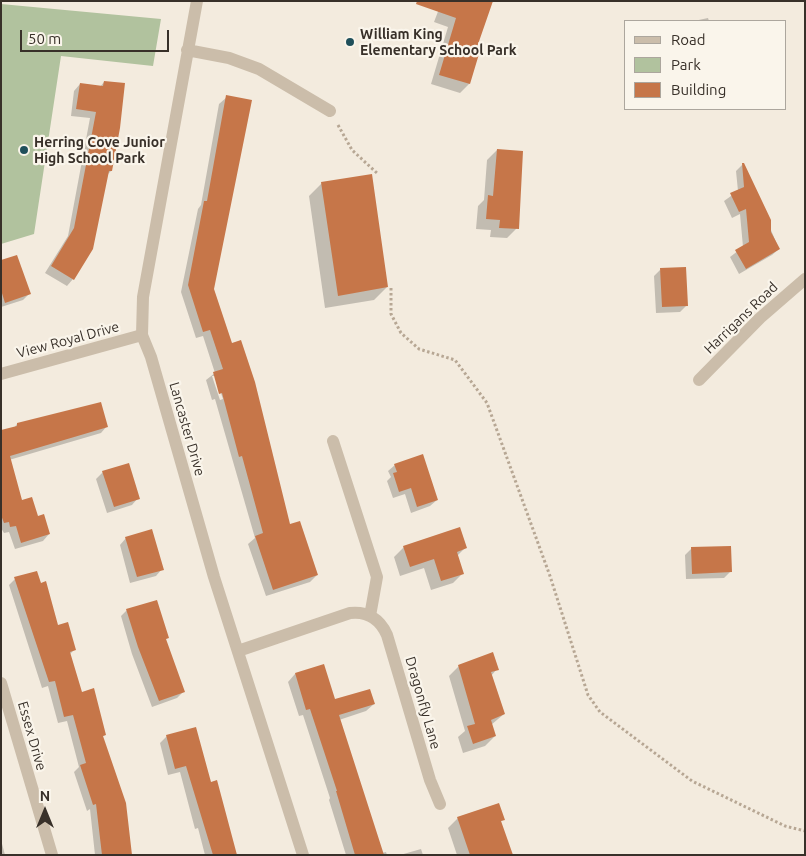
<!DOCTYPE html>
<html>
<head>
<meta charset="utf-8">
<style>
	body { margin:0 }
	#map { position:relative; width:806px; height:856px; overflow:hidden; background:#f3ebde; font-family:Ubuntu,sans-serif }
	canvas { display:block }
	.frame { position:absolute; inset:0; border:2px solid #383029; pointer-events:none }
	.legend { position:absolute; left:624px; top:20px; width:162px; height:90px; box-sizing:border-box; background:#faf5eb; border:1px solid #aca69d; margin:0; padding:6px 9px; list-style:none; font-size:15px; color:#383029 }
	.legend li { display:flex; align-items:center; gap:10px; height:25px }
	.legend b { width:25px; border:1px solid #aca69d }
	.north { position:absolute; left:20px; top:786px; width:50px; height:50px; -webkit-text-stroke:4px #faf5eb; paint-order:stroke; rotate:0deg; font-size:14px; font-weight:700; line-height:20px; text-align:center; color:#383029 }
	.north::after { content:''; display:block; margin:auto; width:18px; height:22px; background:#383029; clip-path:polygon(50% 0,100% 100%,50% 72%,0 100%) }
	.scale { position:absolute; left:20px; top:30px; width:149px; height:22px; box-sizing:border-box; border:2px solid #383029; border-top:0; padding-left:6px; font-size:15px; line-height:18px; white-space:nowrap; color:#383029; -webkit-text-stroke:4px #faf5eb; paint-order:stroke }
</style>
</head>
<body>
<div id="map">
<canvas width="806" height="856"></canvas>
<div class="frame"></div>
<ul class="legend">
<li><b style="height:6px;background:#cbbdaa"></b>Road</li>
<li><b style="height:14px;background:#b1c29e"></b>Park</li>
<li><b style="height:14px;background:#c67649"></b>Building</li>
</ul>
<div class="north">N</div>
<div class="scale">50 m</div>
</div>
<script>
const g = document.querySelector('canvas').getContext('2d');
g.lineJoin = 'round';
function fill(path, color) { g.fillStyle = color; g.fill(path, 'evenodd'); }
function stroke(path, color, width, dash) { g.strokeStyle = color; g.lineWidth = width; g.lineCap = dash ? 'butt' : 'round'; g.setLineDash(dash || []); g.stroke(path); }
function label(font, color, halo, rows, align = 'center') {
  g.font = font + ' Ubuntu,sans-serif'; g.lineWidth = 4.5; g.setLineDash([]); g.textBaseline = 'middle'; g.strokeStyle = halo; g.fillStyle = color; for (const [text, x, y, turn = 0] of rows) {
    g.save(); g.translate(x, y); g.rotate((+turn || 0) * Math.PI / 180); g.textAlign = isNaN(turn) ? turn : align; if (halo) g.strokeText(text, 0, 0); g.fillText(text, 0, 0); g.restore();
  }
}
const green = new Path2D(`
	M1,4L161,19L153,66L61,56L34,234L1,244Z`);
const shadow = new Path2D(`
	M442,1H492L474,54L469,84L460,93L431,84L448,27L434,22Z
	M708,18L709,21H694Z
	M104,82L111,171L107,175L73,279L67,286L45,273L68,236L90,118L71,116L74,91L80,84L100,87Z
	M227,97L213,290L289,526L317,575L310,582L266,596L248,544L255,538L215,399L212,400L206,380L215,373L203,336L196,338L181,292L198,209L201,205L219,104ZM212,376H215L223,399L220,400Z
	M497,150L517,228L507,238L490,237L491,230L476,229L478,206L484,200L487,160Z
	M743,164L779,249L772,255L739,274L730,257L743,247L740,214L732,218L724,201L738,191L736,171Z
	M322,183L387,287L374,300L325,308L309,196Z
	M1,261L29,294L23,300L1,307Z
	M660,270L687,305L680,312L656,313L654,276Z
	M17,424L107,426L101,433L9,460L21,501L49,534L43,541L15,549L9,532L4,533L1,528V432L14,428Z
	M395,465L437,500L430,506L411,513L405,494L393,498L387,481L391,477L388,471Z
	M103,472L138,498L132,505L107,513L96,479Z
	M126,538L162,569L156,576L130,583L120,545Z
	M404,547L465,548L457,556L463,573L453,583L431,590L424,568L400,576L394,557Z
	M692,548L731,571L724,578L686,579L685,555Z
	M15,579L75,649L69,655L81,693L105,735L102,737L130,855H95L90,809L87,811L74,772L79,767L67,721L58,723L48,686L42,688L9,585Z
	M127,610L167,638L165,640L183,692L177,698L152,707L132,654L121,616Z
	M323,666L334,701L374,704L366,711L339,720L382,853L386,852L387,855H346L329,800L330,798L303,715L299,716L288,682L295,674Z
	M459,666L497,669L491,676L504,714L491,725L495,736L485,746L463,753L458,737L465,731L449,676Z
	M167,736L210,783L236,855H205L198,828L195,829L180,772L168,775L160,743Z
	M458,818L503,820L500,822L508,855H457L448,828Z
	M1,840L5,855H1Z
	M421,849L423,855H400Z`);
const building = new Path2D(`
	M417,1H493L475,53L479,54L470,84L439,75L456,18L416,4Z
	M104,81L125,83L120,128L112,171H109L93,249L74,280L51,266L74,228L96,112L76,109L80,83L103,86Z
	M226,95L252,100L214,289L232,343L241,340L255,382L290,524L300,521L318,575L273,590L255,536L263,533L242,456L239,457L222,393L219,394L213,372L223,369L210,330L203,332L188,285L204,201H207Z
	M497,149L523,151L519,229L499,228L500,220L486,219L488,195L493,196Z
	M742,163H744L771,220V232L780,249L746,269L735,250L749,242L746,209L739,212L730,193L744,187Z
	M372,174L388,287L338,296L321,182Z
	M17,255L31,294L5,303L1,290V260Z
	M686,267L688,306L662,307L660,268Z
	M101,402L108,427L10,456L22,500L32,497L38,516L44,514L50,534L21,543L16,526L10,527L9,522L4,523L1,515V430L17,426V423Z
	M423,454L438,500L417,507L411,488L399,492L393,473L397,472L394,464Z
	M129,463L140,499L114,507L102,471Z
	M460,527L467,548L457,552L464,574L441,581L434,559L410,567L403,546Z
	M152,529L164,570L137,577L125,537Z
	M731,546L732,572L692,574L691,547Z
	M37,571L41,583L46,581L58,625L68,622L76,650L70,652L82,692L94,688L106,735L103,736L126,803L132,855H102L96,804L93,805L80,765L86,763L73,715L64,717L55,681L49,682L14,577Z
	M157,600L169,638L166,639L185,692L159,701L138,647L126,609Z
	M493,652L499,670L491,672L505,714L491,720L496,736L473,744L467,726L475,724L458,665Z
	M324,664L335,699L370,689L375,704L339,715L384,855H355L336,791H337L310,709L306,710L295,673Z
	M196,727L211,782L217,780L237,855H213L186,766L175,769L166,735Z
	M499,803L505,820L501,821L513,855H470L457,817Z`);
const path = new Path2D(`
	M338,125L352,150L378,174
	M391,288V314L401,333L419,349L455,360L487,403L550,576L588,695L600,712L692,781L785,826L805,831`);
const minor = new Path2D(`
	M197,1L143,297L142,335L151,357L214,577L303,855
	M187,50L229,58L259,69L330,111
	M1,374L142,335
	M699,380L760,318L805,279
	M333,441L377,577L370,616
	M238,651L350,613C367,611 380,619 387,635L430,780L440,804
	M1,683L52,855`);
const markers = [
	[350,42,5,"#1f4f5a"],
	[24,150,5,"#1f4f5a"]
];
const poiNames = [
	["William King",360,34],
	["Elementary School Park",360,50],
	["Herring Cove Junior",34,142],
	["High School Park",34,158]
];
const streetNames = [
	["Harrigans Road",741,318,-44],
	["View Royal Drive",68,340,-15],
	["Lancaster Drive",187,429,74],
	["Dragonfly Lane",423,703,74],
	["Essex Drive",32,736,74]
];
fill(green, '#b1c29e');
fill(shadow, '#0003');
fill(building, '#c67649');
stroke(path, '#b7a794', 3, [2.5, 2.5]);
stroke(minor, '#cbbdaa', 12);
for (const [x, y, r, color] of markers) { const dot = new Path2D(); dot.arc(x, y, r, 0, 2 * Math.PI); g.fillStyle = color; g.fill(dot); stroke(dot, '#faf5eb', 2); }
label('bold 14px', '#383029', '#faf5eb', poiNames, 'left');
label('14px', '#383029', '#faf5eb', streetNames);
</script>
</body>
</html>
